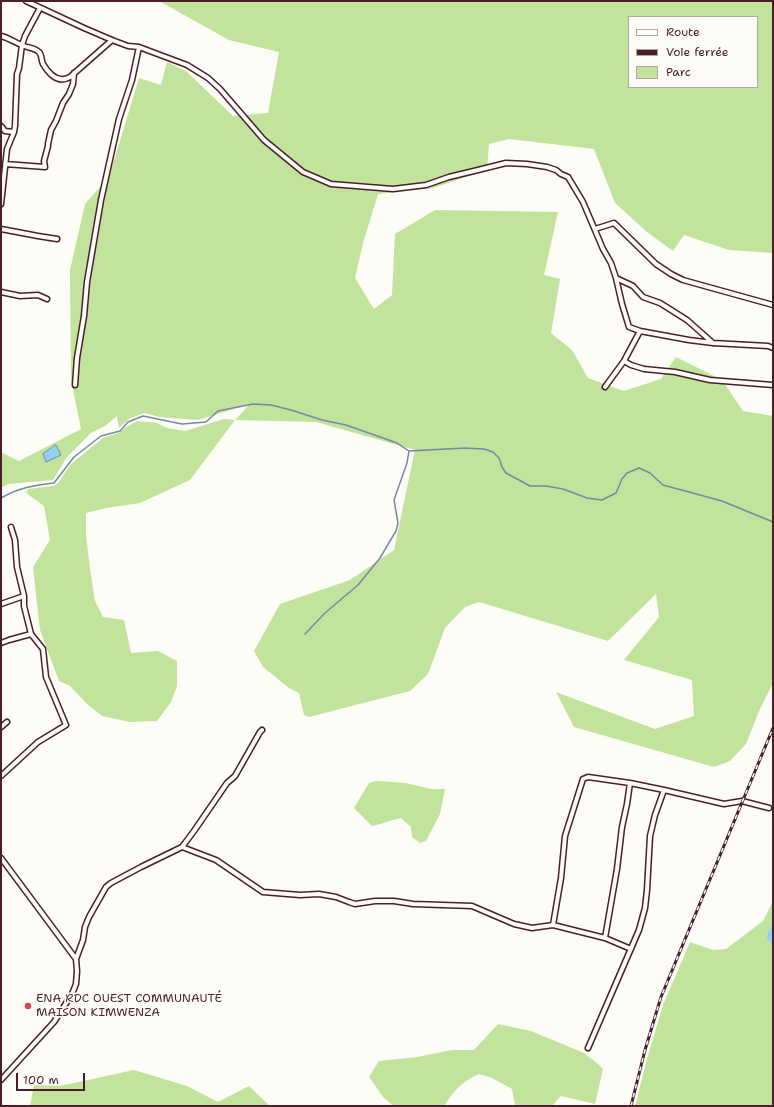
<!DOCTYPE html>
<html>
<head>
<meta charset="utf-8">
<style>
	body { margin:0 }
	#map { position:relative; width:774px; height:1107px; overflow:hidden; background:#fdfcf7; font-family:"Shantell Sans",sans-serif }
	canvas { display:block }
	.frame { position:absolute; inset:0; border:2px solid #4a1f2b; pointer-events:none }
	.legend { position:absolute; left:628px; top:16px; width:130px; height:72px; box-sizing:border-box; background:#fdfcf7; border:1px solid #b5a4a5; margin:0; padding:5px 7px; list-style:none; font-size:12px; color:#4a1f2b }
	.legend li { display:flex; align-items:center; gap:8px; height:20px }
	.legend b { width:20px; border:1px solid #b5a4a5 }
	.scale { position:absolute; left:16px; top:1073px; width:69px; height:18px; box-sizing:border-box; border:2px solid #4a1f2b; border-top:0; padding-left:5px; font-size:12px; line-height:14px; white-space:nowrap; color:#4a1f2b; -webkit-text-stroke:3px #fdfcf7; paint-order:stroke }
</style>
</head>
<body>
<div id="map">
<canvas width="774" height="1107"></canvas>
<div class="frame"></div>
<ul class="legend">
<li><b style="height:5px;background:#fdfcf7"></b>Route</li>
<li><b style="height:5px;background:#4a1f2b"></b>Voie ferrée</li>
<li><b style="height:11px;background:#c2e39b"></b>Parc</li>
</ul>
<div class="scale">100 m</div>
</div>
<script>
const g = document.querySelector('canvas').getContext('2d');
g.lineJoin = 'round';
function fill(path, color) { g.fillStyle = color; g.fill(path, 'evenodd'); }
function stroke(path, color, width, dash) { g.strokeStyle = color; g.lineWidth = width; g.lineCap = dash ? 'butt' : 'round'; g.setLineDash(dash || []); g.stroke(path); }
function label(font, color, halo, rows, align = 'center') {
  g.font = font + ' "Shantell Sans",sans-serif'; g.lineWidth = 3.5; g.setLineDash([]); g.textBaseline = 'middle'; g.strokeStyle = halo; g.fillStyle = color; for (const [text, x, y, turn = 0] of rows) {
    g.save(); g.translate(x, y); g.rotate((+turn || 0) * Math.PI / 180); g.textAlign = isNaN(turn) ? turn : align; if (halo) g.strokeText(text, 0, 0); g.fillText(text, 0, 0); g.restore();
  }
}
const green = new Path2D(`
	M159,1H773V253L729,250L684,235L673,251L647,232L615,203L594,149L509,139L489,144L487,170L433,188L378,194L363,243L355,278L374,309L392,295L395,234L435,210L558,212L544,275L560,279L551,333L572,350L588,378L624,391L661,379L676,357L722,380L743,411L773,416V683L759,711L746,744L730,761L714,767L574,727L556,692L655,729L694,716L692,680L624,660L659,617L656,594L608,641L479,602L465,607L445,628L428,674L410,691L309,717L304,715L299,693L289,688L263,667L254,651L280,604L350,580L394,550L415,450L316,422L235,420L190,480L140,503L106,508L86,513V535L90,569L95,601L103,617L124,620L131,653L158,651L177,661V686L171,702L157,721L130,722L102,716L87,704L70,686L59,681L40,630L33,567L50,540L44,506L26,493L28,489L53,486L58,483L71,464L103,438L118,433L128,426L137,421L157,423L167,428L185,431L224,419L235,420L250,404L198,420L159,417L145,413L130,418L119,428L117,416L105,426L91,433L67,457L53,480L8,484L1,488V452L19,461L81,429L71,380L70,270L85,204L109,177L139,78L161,85L167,62L186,71L233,116L268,113L279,52L229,40ZM629,17H757V87H629Z
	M377,781L406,783L431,789H445L440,814L426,841L420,843L412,837L411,827L401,818C391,820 382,824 372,826L354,808L369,783Z
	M773,901V1106H635L647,1059L663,1005L690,942L713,950L726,949L763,921Z
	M498,1024L531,1031L584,1053L598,1064L603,1069L595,1104L561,1096L552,1106H517L515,1105L512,1089L492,1078L479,1074C461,1082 455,1090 444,1106H394L384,1098L369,1077L379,1061L417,1057L452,1050H474Z
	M134,1070L187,1086L218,1102L249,1086L270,1106H30L34,1085L60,1086Z`);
const water = new Path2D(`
	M56,445L61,455L46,462L43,454Z`);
const stream = new Path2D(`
	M1,498C18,488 35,485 54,483L74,457L101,436L120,431L128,422L143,416L182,424L206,422L218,411L253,404L271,405L291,410L322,420L346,425L397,443L409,451L465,448L484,449L493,452L499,458L502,467L506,473L530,486H546L563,489L587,498L602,500L616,493L622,479L627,473L639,468L650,473L663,485L722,501L773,522
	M305,634L325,613L358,585L380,558L390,541L396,531L398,523L394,500L407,463L409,451`);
const river = new Path2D(`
	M773,930L771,937L773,940`);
const street = new Path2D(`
	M26,1L84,28L112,40L128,46L139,47L187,65L208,78L220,89L264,140L303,172L331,184L393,189L426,185L449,177L478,170L506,163L527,164L547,167L556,170L561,174L568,177L583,202L603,249L611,263L616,278L622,304L629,327L640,331L689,340L713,343L768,346L773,348
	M1,36C9,38 16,43 24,46C29,48 35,48 39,52C42,55 41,60 43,64C49,74 58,84 70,77L112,40
	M1,126L5,131L14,132
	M5,164L45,167L44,161L48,146V144L51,130L56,121L63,103L69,94L73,84L74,73
	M1,204L7,149L14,132L15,126L17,74L19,68L22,45L25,36L40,8
	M1,229L38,236L57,239
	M595,229L614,223L656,264L671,274L683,280L773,305
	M616,278L633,286L643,297L660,303L687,320L713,343
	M1,292L20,296L38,295L47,299
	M624,361L631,365L644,369L675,372L710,380L773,385
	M75,385L77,358L84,316L87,282L101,200L119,119L132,80L139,47
	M605,387L624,361L640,331
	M1,604L24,596
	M1,643L9,640L31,634
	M1,727L7,722
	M1,776L38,742L66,725L46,677L43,649L31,634L24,606V596L17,567L15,540L11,527
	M182,847L216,860L263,892L300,895L319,894L336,897L349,902L355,904L375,901H394L413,904L472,906L514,924L532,928L553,925L605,938L631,949
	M1,858L76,959
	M553,925L561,878L565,836L583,779L588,777L630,783L664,790L724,804L742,801L769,808
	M605,938L617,869L622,827L627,804L630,783
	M588,1048L639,930L645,908L647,890L650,836L655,815L664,790
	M1,1080L54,1022L72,994L76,984L77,971L76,959L83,940L85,927L89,917L106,887L111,883L141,867L182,847L194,831L227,783L235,776L260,732L262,730`);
const rail = new Path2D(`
	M631,1106L645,1050L661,997L773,728`);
const markers = [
	[28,1006,4,"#d1495b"]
];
const poiNames = [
	["ENA RDC OUEST COMMUNAUTÉ",36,999],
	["MAISON KIMWENZA",36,1013]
];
fill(green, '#c2e39b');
fill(water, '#95d0f5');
stroke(water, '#7789a4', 1);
stroke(stream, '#7789a4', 1.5);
stroke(river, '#95d0f5', 8);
stroke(street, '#4a1f2b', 7);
stroke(street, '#fdfcf7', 4);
stroke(rail, '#4a1f2b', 3);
stroke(rail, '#fdfcf7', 1.5, [4.5]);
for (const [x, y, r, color] of markers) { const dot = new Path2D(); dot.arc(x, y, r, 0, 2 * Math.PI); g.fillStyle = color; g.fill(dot); stroke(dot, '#fdfcf7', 1.5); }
label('12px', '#4a1f2b', '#fdfcf7', poiNames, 'left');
</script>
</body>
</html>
